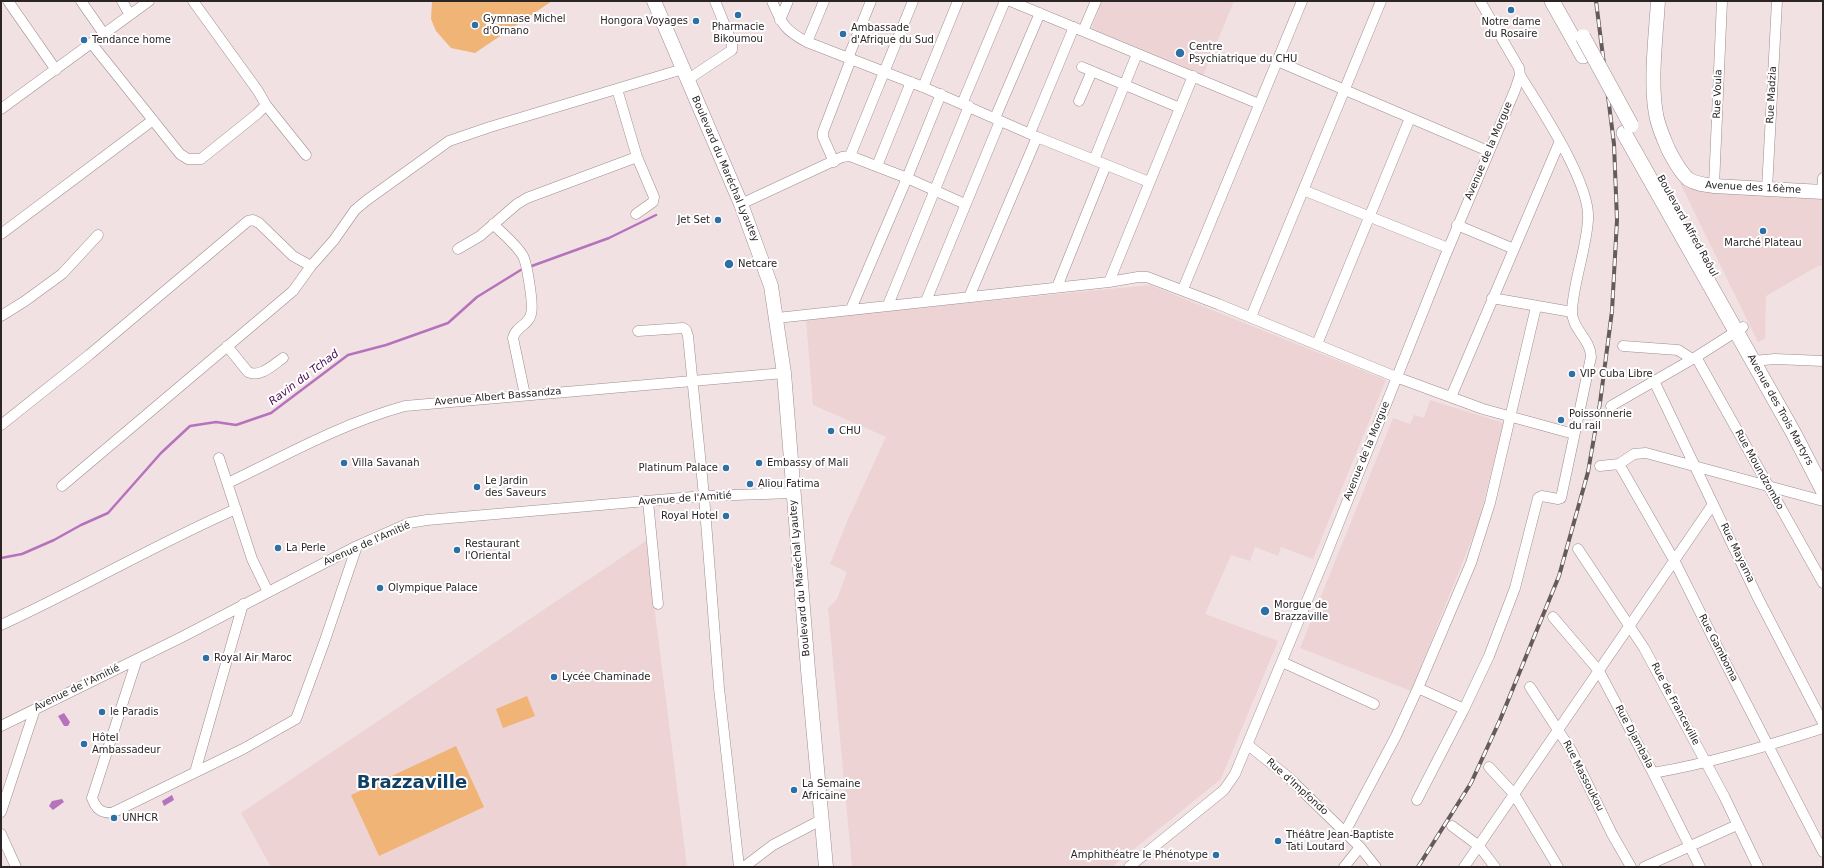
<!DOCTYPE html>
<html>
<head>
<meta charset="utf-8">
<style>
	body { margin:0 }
	#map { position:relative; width:1824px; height:868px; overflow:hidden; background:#f2e1e2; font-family:"DejaVu Sans",sans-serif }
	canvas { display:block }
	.frame { position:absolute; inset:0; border:2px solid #2b2526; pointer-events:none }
</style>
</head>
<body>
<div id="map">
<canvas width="1824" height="868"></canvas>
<div class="frame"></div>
</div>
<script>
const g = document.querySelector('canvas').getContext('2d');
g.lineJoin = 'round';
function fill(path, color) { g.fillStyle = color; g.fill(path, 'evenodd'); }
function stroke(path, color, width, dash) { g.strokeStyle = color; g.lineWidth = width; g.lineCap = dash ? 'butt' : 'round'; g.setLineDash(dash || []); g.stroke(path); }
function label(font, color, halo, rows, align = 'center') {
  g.font = font + ' "DejaVu Sans",sans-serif'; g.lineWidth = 4; g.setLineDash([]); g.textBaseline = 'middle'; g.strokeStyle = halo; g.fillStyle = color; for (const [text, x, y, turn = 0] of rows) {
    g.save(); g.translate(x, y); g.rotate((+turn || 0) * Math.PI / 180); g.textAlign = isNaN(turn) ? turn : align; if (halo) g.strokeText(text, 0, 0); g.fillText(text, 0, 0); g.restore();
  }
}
const built = new Path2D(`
	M1102,1H1234L1203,76L1091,30Z
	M1680,183L1700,188L1823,196V266H1818L1766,296L1765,339L1758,342Z
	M1150,285L1386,380L1313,559L1281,547L1278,556L1255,547L1250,561L1231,555L1205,614L1278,641L1221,779L1112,867H852L828,608L837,599L847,572L830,564L849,517L886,437L813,405L806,319Z
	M1430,400L1504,423L1478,524L1411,691L1300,648L1393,418L1410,424L1414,415L1424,418Z
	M646,541L687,867H271L241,813Z`);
const green = new Path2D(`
	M432,1H552L475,53L451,48L436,31L431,19Z
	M527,696L535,716L503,728L496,709Z
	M456,746L484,807L379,856L351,795Z`);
const water = new Path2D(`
	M64,713L70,722L68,726H64L58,716Z
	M172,795L174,800L164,806L162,801Z
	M62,799L64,802L53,810L49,806L52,801Z`);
const stream = new Path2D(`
	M529,267L609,238L656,215
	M1,558L22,554L54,540L81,525L108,513L161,453L190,426L216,422L236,425L271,413L348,355L386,345L448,323L477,297L524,268`);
const minor = new Path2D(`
	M8,1L56,70
	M81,1L104,34
	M122,1L130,15
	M772,1C782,24 784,30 807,42L923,87L1037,137L1149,182
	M1010,1L1259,104
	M780,20L788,1
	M1083,31L1096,1
	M807,42L824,1
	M92,44L180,154L188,159H201L257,114L266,105L258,91L193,1
	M848,58L871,1
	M1277,61L1488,151
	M1082,67L1180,108
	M687,80L732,50V43L715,1
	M923,87L958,1
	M617,89L637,157L654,197L653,202L636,214
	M1079,101L1092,71
	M962,104L1005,1
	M266,105L306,155
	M1,109L149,1
	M995,118L1040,13
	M1030,133L1074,27
	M850,156L913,1
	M1094,160L1137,54
	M834,162L823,137V132L851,59
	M877,166L911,82
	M1714,186L1722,1
	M1767,189L1777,1
	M1303,190L1448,248
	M1822,192L1823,178
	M741,204L842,157L850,156L907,178L965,204
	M493,224C503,234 516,244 523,256C527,264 534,306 531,314C529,325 515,327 513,338L525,395
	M1457,225L1514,249
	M1,234L153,120
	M458,249L480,236L517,204L527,198L637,157
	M1109,282L1193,76
	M1057,287L1106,165
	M1183,289L1302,1
	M969,297L1037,137
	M1492,298L1572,312
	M926,301L1000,121
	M888,305L969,106
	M851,309L907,178L941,94
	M1,316L25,301L62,274L98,235
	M1251,317L1381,1
	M777,318L1109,282L1138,277H1147L1218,304L1396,377L1483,409L1574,434
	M638,331L683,328L686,330L688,336L704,496L719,688L739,867
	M1317,344L1410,118
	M227,346L248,372C260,378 273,365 283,358
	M1623,346L1678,350L1692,359
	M1696,357L1823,583
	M1753,361L1775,359L1823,361
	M1654,381L1758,598L1823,723
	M1451,397L1560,141
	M1611,406L1696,357L1743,327
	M1,425L89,355L248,221L253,220L259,223L293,256L311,266
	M219,458L252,559L268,592
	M1619,464L1634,454L1646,453L1823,501
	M1600,466L1619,464L1674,560L1724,660L1823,852
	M228,483C286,455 343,423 405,406L784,373
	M62,486L293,291L311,266L334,240L355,210L367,200L449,141L490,127L683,69
	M648,501L658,604
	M1578,549L1644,648L1724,796L1758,867
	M1553,617L1599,671L1653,773L1700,867
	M1,625C80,589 156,544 236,509
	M137,659L92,798C96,809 101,813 112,813L243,749L296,719L324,643L357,546
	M1282,662L1374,704
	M1530,687L1571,750L1612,834L1631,867
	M1418,688L1464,709
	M1,726L182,637L357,546L409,523L427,520L704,496L794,493
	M1248,745L1287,776L1360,847L1376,867
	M1489,767L1514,794L1558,867
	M195,772L243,604
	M1653,773C1711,763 1767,746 1823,728
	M1417,800L1464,709L1489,656L1515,588L1538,498L1542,496L1558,499L1561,498L1591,357C1591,339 1571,329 1572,310C1574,280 1586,250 1588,220C1591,183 1540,108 1520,75
	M1,812L35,709
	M1452,826L1479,846L1495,867
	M1345,832L1396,736L1418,688L1471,563L1490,503L1536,307
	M1,834L16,867
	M744,867L773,845L821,820
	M1129,867L1224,790L1235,774L1326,555L1444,259L1515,90L1520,75L1519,68L1480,1
	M1344,867L1360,847
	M1464,867L1713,504
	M1644,867L1737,825`);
const secondary = new Path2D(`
	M654,1L741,204L771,286L784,373L808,670L826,867
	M1658,1C1656,35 1650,81 1656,114C1658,127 1664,139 1669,151C1674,160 1680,172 1688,179C1696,184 1705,185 1714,186L1823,192`);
const primary = new Path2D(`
	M1552,1L1583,56
	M1624,133L1793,432L1823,490`);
const rail = new Path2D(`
	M1418,867L1471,783L1500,720L1559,576L1588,472L1600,403L1612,311L1617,220L1614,144L1596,1`);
const primaryBridge = new Path2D(`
	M1583,37L1631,125`);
const markers = [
	[1511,10,4,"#2d70a6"],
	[738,15,4,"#2d70a6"],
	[696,21,4,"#2d70a6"],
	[475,25,4,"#2d70a6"],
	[843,34,4,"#2d70a6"],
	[84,40,4,"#2d70a6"],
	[1180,53,5,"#2d70a6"],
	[718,220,4,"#2d70a6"],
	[1763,231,4,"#2d70a6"],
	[729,264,5,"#2d70a6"],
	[1572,374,4,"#2d70a6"],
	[1561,420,4,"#2d70a6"],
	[831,431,4,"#2d70a6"],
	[344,463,4,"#2d70a6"],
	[759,463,4,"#2d70a6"],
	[726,468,4,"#2d70a6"],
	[750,484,4,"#2d70a6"],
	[477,487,4,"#2d70a6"],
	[726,516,4,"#2d70a6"],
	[278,548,4,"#2d70a6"],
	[457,550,4,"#2d70a6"],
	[380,588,4,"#2d70a6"],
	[1265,611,5,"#2d70a6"],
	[206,658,4,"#2d70a6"],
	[554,677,4,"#2d70a6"],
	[102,712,4,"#2d70a6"],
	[84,744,4,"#2d70a6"],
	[794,790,4,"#2d70a6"],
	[114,818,4,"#2d70a6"],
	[1278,841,4,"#2d70a6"],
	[1216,855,4,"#2d70a6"]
];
const poiNames = [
	["Gymnase Michel",483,19],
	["d'Ornano",483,31],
	["Hongora Voyages",688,21,"right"],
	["Notre dame",1511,22,"center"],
	["du Rosaire",1511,34,"center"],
	["Pharmacie",738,27,"center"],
	["Bikoumou",738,39,"center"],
	["Ambassade",851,28],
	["d'Afrique du Sud",851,40],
	["Tendance home",92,40],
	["Centre",1189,47],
	["Psychiatrique du CHU",1189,59],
	["Jet Set",710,220,"right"],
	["Marché Plateau",1763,243,"center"],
	["Netcare",738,264],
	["VIP Cuba Libre",1580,374],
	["Poissonnerie",1569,414],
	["du rail",1569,426],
	["CHU",839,431],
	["Villa Savanah",352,463],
	["Embassy of Mali",767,463],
	["Platinum Palace",718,468,"right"],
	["Le Jardin",485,481],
	["des Saveurs",485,493],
	["Aliou Fatima",758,484],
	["Royal Hotel",718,516,"right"],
	["Restaurant",465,544],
	["l'Oriental",465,556],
	["La Perle",286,548],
	["Olympique Palace",388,588],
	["Morgue de",1274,605],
	["Brazzaville",1274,617],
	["Royal Air Maroc",214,658],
	["Lycée Chaminade",562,677],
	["le Paradis",110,712],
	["Hôtel",92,738],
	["Ambassadeur",92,750],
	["La Semaine",802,784],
	["Africaine",802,796],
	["UNHCR",122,818],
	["Théâtre Jean-Baptiste",1286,835],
	["Tati Loutard",1286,847],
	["Amphithéatre le Phénotype",1208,855,"right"]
];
const streetNames = [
	["Rue Voula",1718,94,-88],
	["Rue Madzia",1772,95,-87],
	["Avenue de la Morgue",1489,151,-67],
	["Boulevard du Maréchal Lyautey",725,169,67],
	["Avenue des 16ème",1753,188,3],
	["Boulevard Alfred Raôul",1687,226,61],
	["Avenue Albert Bassandza",498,397,-5],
	["Avenue des Trois Martyrs",1780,410,61],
	["Avenue de la Morgue",1367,451,-68],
	["Rue Moundzombo",1759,470,61],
	["Avenue de l'Amitié",685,499,-4],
	["Avenue de l'Amitié",367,544,-24],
	["Rue Mayama",1737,553,64],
	["Boulevard du Maréchal Lyautey",800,578,-95],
	["Rue Gamboma",1718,648,63],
	["Avenue de l'Amitié",77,688,-26],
	["Rue de Franceville",1675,704,62],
	["Rue Djambala",1634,737,62],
	["Rue Massoukou",1583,776,63],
	["Rue d'Impfondo",1297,787,42]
];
const waterNames = [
	["Ravin du Tchad",304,378,-37]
];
const townNames = [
	["Brazzaville",412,783]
];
fill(built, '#edd3d4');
fill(green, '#f0b476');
fill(water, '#b573bd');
stroke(stream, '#b573bd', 2.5);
stroke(minor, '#9d8d8e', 11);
stroke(secondary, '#9d8d8e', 15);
stroke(primary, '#9d8d8e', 16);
stroke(minor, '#fff', 10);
stroke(secondary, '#fff', 14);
stroke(primary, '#fff', 15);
stroke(rail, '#655b5c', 4);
stroke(rail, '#fff', 2.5, [8]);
stroke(primaryBridge, '#9d8d8e', 16, []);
stroke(primaryBridge, '#fff', 15);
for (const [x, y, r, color] of markers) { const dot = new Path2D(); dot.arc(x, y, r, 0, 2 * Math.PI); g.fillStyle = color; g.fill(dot); stroke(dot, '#fff', 1.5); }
label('10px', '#2b2526', '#fff', poiNames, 'left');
label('10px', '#2b2526', '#fff', streetNames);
label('italic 11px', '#4a0c52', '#fff', waterNames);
label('bold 18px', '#114064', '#fff', townNames);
</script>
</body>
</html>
